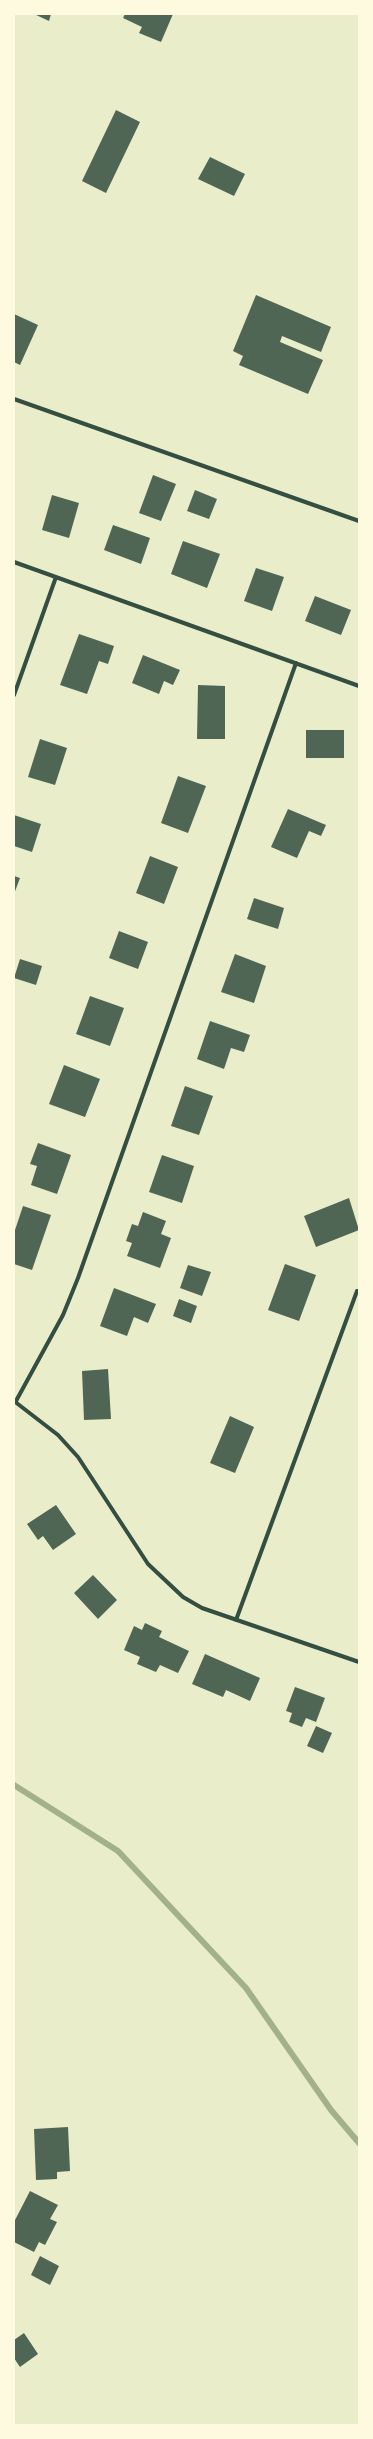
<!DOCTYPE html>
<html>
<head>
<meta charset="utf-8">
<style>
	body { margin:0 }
	#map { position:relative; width:373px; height:2439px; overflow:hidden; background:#e9edc9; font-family:"IBM Plex Sans",sans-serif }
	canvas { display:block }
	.frame { position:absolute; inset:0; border:15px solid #fefae0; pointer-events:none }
</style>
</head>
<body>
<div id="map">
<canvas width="373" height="2439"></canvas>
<div class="frame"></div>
</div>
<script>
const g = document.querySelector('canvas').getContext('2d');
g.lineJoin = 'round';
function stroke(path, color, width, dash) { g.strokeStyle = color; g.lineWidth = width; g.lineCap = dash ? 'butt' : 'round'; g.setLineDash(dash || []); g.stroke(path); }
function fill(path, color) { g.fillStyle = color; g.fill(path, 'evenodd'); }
const stream = new Path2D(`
	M14,1785L118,1851L246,1988L331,2110L359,2143`);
const building = new Path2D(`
	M34,14H51L49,21Z
	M125,14H173L161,42L139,33L142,27L123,18Z
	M116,110L140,122L106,193L82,181Z
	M210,157L245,174L234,196L198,179Z
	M256,295L331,327L321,352L282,336L280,342L323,360L308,394L239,365L243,356L233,351Z
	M14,314L38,325L20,365L14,362Z
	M153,475L176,484L161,521L139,513Z
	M195,490L217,499L209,519L187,511Z
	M52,495L79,503L69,538L42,530Z
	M113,525L150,538L141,564L104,550Z
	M183,541L220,554L207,588L171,574Z
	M256,568L284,577L272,611L244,601Z
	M315,596L351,610L341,635L305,621Z
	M79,634L114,646L108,664L99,661L87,694L60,685Z
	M143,655L180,670L173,685L164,681L159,694L132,683Z
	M198,685L225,686V739H197Z
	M306,730H344V758H306Z
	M40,739L67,748L55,785L28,777Z
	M178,776L206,786L188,833L161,823Z
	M288,809L326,825L321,836L309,831L297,858L271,847Z
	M14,815L41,824L32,852L14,846Z
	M150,856L178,867L164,904L136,893Z
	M14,876L20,878L14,894Z
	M254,898L284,908L278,929L247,919Z
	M119,931L148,942L138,969L109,958Z
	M235,954L266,966L254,1003L221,992Z
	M20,959L42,966L36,985L14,978Z
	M90,996L124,1008L110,1046L76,1034Z
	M210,1021L250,1035L244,1052L231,1048L224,1069L197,1059Z
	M64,1065L100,1079L85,1117L49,1104Z
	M185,1086L213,1096L199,1135L171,1126Z
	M38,1143L71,1155L57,1194L31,1185L37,1166L30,1164Z
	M162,1155L194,1166L182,1203L149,1192Z
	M349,1198L359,1230L316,1247L304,1216Z
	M23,1206L51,1215L32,1270L14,1264V1233Z
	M143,1212L166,1221L161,1234L171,1238L160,1268L127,1256L132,1243L126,1241L132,1224L138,1226Z
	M285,1264L316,1275L299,1321L268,1310Z
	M188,1265L211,1272L202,1296L180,1288Z
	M114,1288L156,1304L148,1323L134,1317L127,1336L100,1326Z
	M179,1299L197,1306L191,1323L173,1316Z
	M108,1369L111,1419L84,1420L82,1371Z
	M230,1416L254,1427L235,1473L210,1463Z
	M56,1505L76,1534L53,1550L43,1536L38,1540L27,1524Z
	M93,1575L117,1600L98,1619L74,1593Z
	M145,1623L162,1631L159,1637L189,1651L178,1673L160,1665L156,1672L137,1664L140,1657L124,1650L134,1626L142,1630Z
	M205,1654L260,1678L250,1701L226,1690L223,1697L192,1684Z
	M295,1687L325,1698L316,1722L306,1718L302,1727L289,1722L292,1713L286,1711Z
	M316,1726L332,1733L323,1753L307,1746Z
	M68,2127L70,2171L57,2172V2179L36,2180L34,2129Z
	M30,2191L58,2205L50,2219L57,2222L45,2245L39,2242L34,2252L14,2242V2222Z
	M40,2256L59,2266L50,2285L31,2275Z
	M24,2333L38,2354L20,2367L14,2358V2340Z`);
const minor = new Path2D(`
	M14,399L359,521
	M14,562L359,686
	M14,695L56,577
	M14,1401L58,1435L78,1457L148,1564L183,1597L202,1608L359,1662
	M16,1401L63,1315L78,1278L296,663
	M236,1620L357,1291`);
stroke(stream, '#a3b18a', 6);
fill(building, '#4f6655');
stroke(minor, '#344e41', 4);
</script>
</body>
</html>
